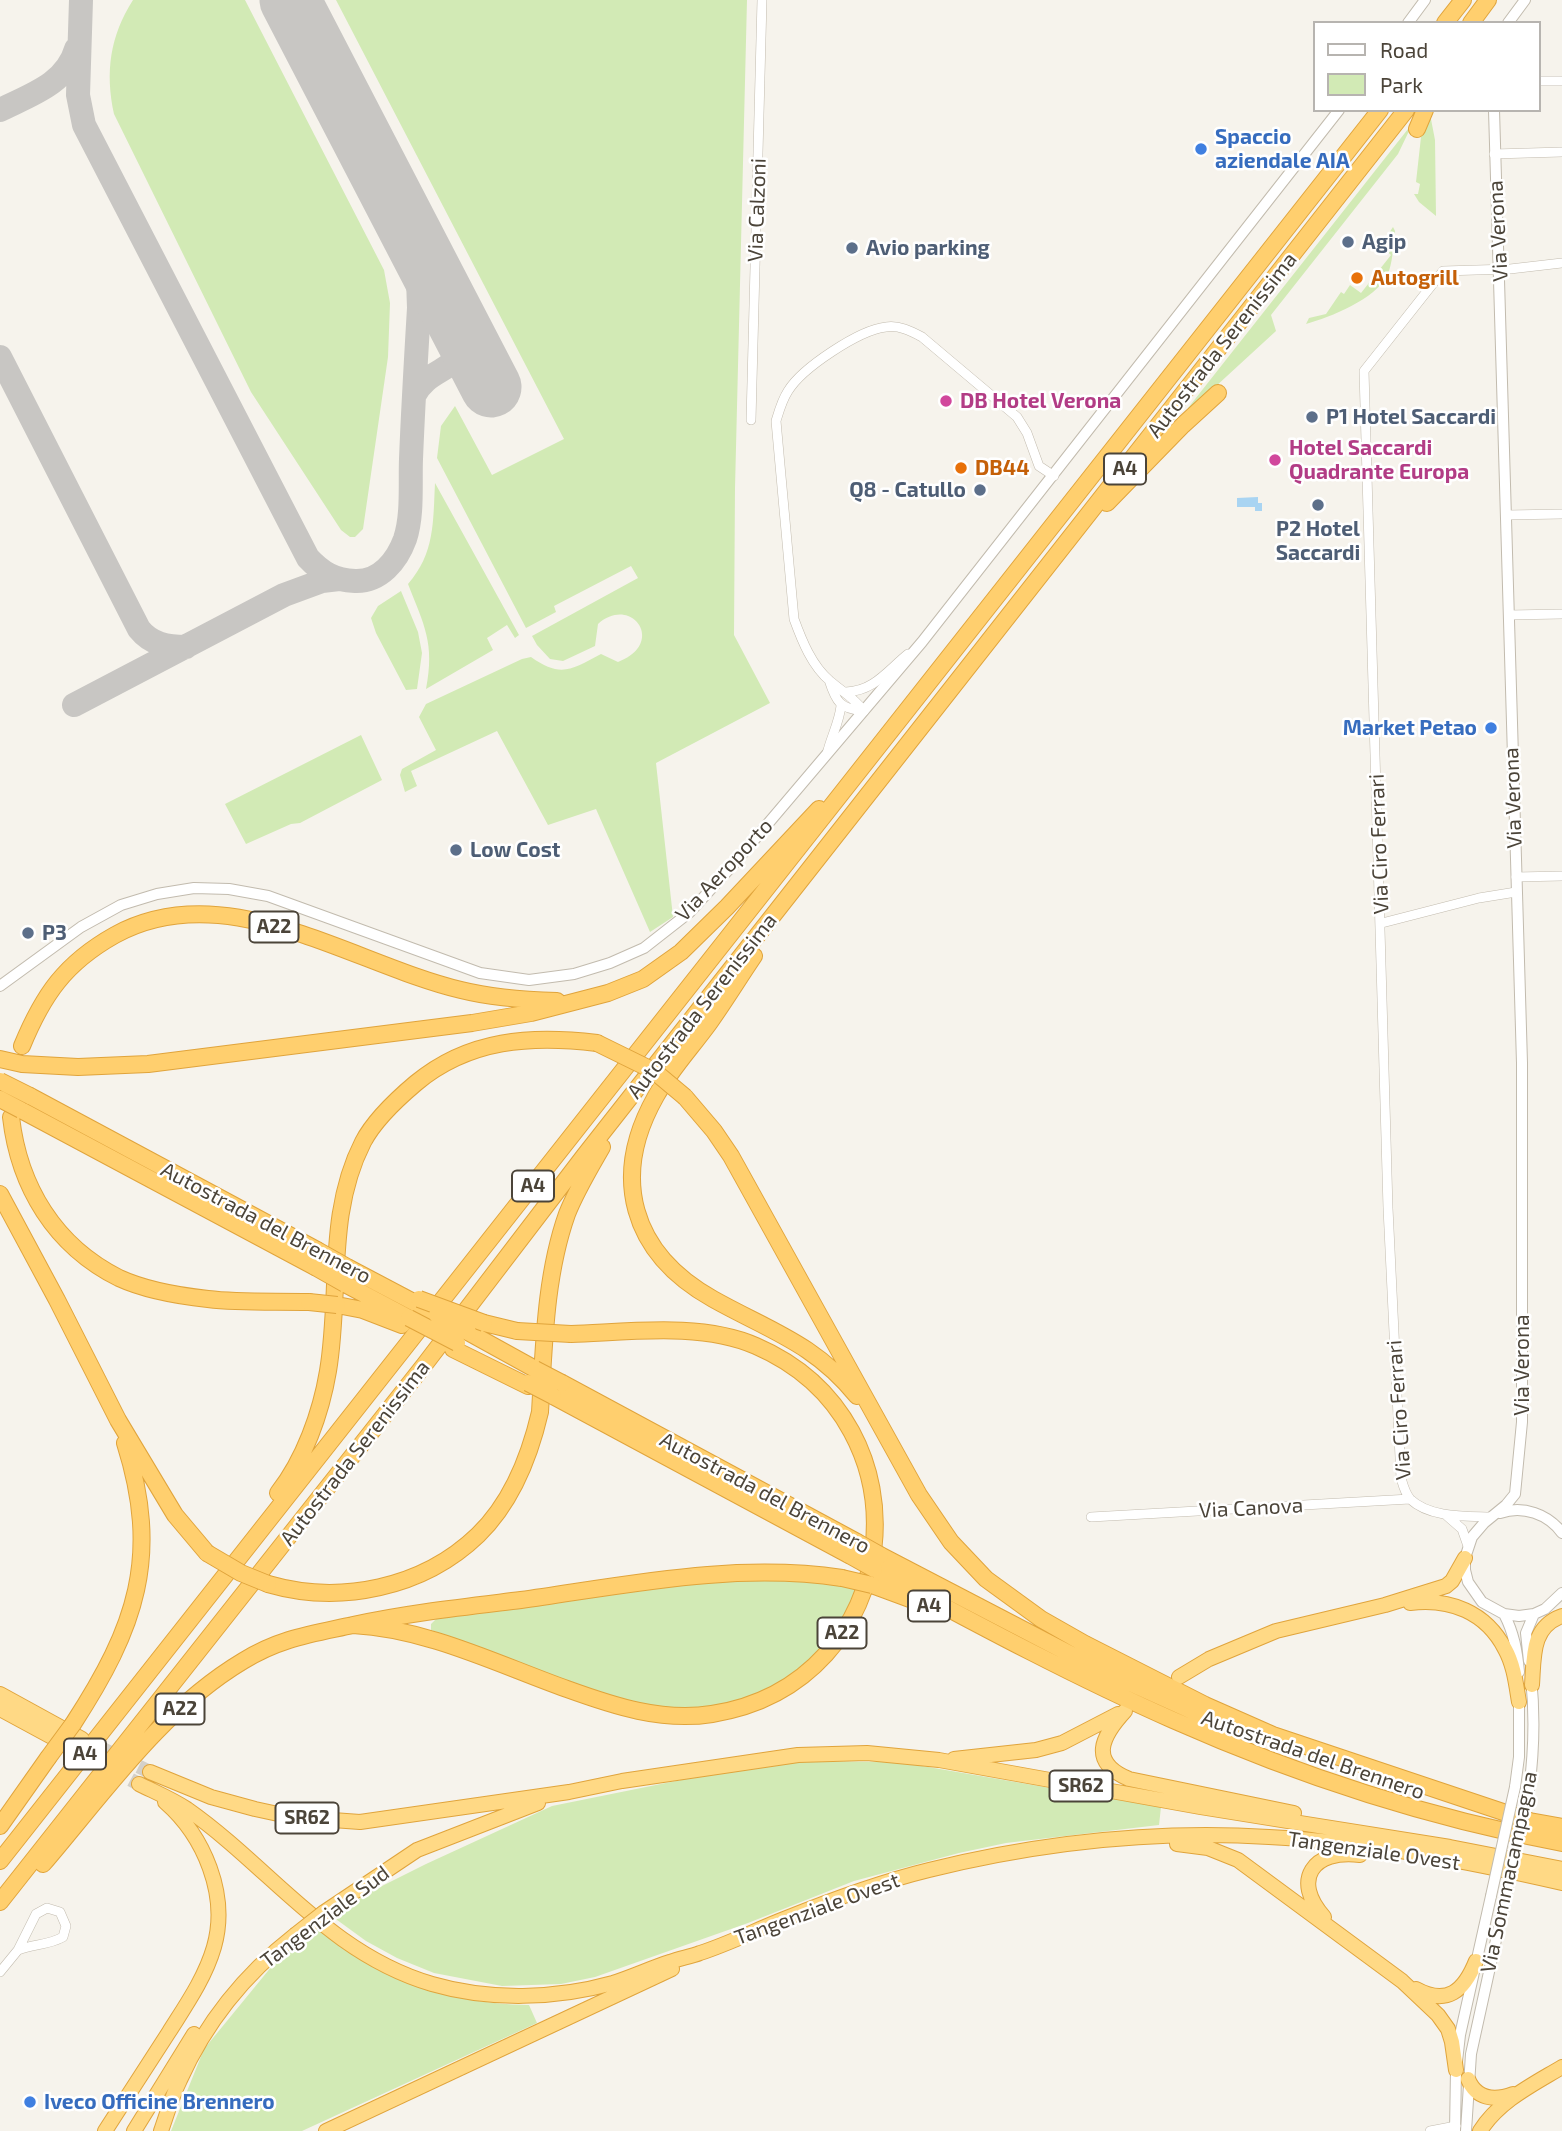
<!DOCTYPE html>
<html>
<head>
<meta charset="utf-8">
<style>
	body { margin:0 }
	#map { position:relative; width:1562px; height:2131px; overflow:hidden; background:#f6f3ec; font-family:"Exo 2",sans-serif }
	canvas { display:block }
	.legend { position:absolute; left:1313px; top:21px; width:228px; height:91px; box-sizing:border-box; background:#fff; border:2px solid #b7b4b0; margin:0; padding:9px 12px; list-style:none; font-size:21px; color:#4b4439 }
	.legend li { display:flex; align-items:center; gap:14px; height:35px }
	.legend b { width:35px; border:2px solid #b7b4b0 }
</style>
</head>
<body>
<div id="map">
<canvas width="1562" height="2131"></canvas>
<ul class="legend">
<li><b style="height:9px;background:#fff"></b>Road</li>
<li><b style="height:19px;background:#d2eab5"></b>Park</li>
</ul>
</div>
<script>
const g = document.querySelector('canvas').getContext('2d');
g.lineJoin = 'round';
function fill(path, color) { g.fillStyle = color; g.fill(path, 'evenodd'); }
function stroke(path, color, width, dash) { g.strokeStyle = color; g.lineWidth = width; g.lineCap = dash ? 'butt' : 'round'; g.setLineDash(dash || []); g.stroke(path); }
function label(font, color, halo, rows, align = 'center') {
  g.font = font + ' "Exo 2",sans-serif'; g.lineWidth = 5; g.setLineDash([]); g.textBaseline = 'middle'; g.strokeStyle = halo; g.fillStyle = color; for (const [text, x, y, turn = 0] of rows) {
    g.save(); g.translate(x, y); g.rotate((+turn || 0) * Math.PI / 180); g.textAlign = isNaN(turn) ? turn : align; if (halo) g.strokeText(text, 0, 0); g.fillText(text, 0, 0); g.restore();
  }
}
const green = new Path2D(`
	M133,0H245L384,270L390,303L388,357L363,529L355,537H350L341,530L251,392L114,114C105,72 110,36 133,0Z
	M336,0H747L735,488L734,635L770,703L656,763L673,917L650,932L596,809L548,825L497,731L411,771L417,786L405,792L400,775L402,769L436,750L419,717L426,704L522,659L531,657C561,678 571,670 601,654L618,662C667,644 632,594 598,624L595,646L563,661L550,659L537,645L532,636L638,578L631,566L554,606L556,612L526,628L437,458L441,426L455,406L492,475L564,439Z
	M1430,114L1435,140L1436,216L1419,202L1414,194H1418L1420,184L1416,182L1421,137Z
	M1408,129H1410L1398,154L1271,315L1276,331L1190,410L1188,408Z
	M1393,227L1395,231C1393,246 1393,263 1387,276C1375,299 1331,317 1306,324L1309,318L1326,314L1341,292L1344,294L1350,285L1361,293L1391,255L1384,249L1391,239L1387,236Z
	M435,483L519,635L515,638L507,625L487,638L493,650L426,689C435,643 424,625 408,584C435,553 433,522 435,483Z
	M401,591L418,632L422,653L417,689L406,690L376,633L371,618L378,606Z
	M361,735L382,780L300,823L291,824L246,844L225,804Z
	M775,1575L860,1588L825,1648L790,1678L752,1698L689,1710L623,1702L431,1630V1624L438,1617L579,1596Z
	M799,1761L899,1762L1161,1807L1159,1825L1006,1843L959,1853L854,1881L748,1923L595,1977L561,1984L502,1986L434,1973L397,1958L366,1941L333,1917L368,1893L426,1864L552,1806L735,1769Z
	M316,1929C388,1980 439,2003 529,2005L537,2023L302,2131H171L204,2049L281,1955Z`);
const water = new Path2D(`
	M1258,497V503H1262V511H1255V507H1237V498Z`);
const taxiway = new Path2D(`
	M81,0L78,95L84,125L308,558C322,573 334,580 355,581C380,582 397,561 405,539C413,515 410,484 411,459C413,408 416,358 419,308L418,279L408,229
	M0,110C30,95 66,84 76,49
	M0,357L139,629C151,644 167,647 186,647
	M414,396C429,364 469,373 462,331
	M74,705L284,595L322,581L339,579`);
const runway = new Path2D(`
	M290,0L491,387`);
const trunkTunnel = new Path2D(`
	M82,1739L150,1772
	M75,1750L139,1784`);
const minor = new Path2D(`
	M1539,81H1562
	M1494,154L1562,152
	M751,420L762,0
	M1507,515L1562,514
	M1509,615L1562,614
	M829,680C836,702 840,709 864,711
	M846,692C874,691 887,671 908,654
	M864,711C854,698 843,692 830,681C812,666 802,641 794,619L776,421C779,411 782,400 788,391C802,368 859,330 886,327C899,325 911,331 922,337L1017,417L1027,433L1039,466L1054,476
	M827,754C831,737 839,723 841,706
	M1516,877L1562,876
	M1382,923L1479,898L1516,892
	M1446,1515L1462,1529L1468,1546
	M1091,1517L1410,1499
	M1491,1517C1466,1516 1430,1518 1410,1499C1405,1493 1403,1485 1401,1478L1388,1208L1364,371L1443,271L1510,269L1562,263
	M0,1972L18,1950L36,1914L47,1908L60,1912L66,1926L63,1937C49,1945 33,1944 18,1950
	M1430,2131L1456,2126`);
const tertiary = new Path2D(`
	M1408,23L1425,0
	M1508,23L1525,0
	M1494,110L1522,1063V1422L1515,1494L1506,1505L1484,1523L1472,1537L1465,1558V1570L1468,1582L1482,1602L1504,1614L1519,1616L1534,1614L1545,1609L1562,1593
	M0,986L81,927L121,905L157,894L194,888L229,889L268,896L480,973L529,980L574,974L610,963L644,948L690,912L732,866L922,642L1339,110
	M1500,1513C1523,1505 1548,1514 1562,1533
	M1504,1614C1514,1633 1517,1651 1519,1672
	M1529,1661L1526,1633L1534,1614
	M1515,1787L1519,1757V1695
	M1529,1790C1534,1752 1535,1715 1531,1677
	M1455,2131L1456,2070L1460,2035L1491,1896
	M1466,2131L1471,2054L1505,1899`);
const trunk = new Path2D(`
	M1410,1603C1450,1598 1486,1612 1505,1649C1514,1665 1516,1684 1519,1702
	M1179,1677L1209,1659L1276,1631L1385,1605L1446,1586L1452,1581L1465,1558
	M1532,1685C1534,1657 1531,1627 1562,1616
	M0,1694L82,1739
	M0,1709L74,1749
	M1125,1711C1102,1736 1088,1762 1129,1779L1294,1813
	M954,1759L1036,1750L1062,1743L1118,1714
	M150,1772L211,1797L255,1809L292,1817L360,1822L569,1792L622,1781L798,1755L867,1753L939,1760L1200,1807L1450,1847L1562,1869
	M139,1784C155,1792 172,1799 187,1809C271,1868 329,1954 432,1984C490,2001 556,1999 613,1983C632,1977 651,1968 670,1962C680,1958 690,1957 700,1953C728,1944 756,1930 784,1919C831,1900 880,1882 929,1870C1039,1843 1155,1830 1269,1837C1367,1842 1466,1861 1562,1883
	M1177,1844L1208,1848L1238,1860L1402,1981L1438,2015L1448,2029L1452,2042L1456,2070
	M323,1913L417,1850L538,1803
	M1324,1917C1291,1880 1313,1849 1360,1855
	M1416,1989C1447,2006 1464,1991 1476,1961
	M1468,2079C1476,2099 1494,2101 1513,2094
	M105,2131C126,2098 148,2065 169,2032C186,2005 205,1978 214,1947C229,1895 204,1836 165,1802
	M134,2131L194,2034
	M161,2131C167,2114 172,2096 180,2080C206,2022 245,1974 295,1935
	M326,2131L672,1969
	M1480,2131C1499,2101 1532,2085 1562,2067`);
const motorway = new Path2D(`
	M1445,23L1463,0
	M1471,23L1488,0
	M1417,129L1425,110
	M1107,503L1183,425L1218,393
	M754,956C739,978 725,1001 710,1022C692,1047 671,1069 656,1096C610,1177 631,1253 713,1299C770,1331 814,1343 857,1396
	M22,1046C43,995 65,963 115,935C226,874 352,964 461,990C493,998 525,1000 557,1001
	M0,1059L22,1064L78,1067L148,1064L472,1023L531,1013L608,993L643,979L681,952L727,907L819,809
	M30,1096L317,1250
	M685,1097L714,1131L731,1156L919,1495L951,1542L986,1579L1041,1619L1085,1644L1205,1705L1273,1735L1533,1822
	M21,1110L315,1267
	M11,1117C19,1187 55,1246 119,1278C145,1290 180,1296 208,1299C241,1303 276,1301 309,1302
	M0,1194L57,1300L118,1420L175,1515L207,1553
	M349,1268L421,1306
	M345,1284L409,1318
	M337,1305L363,1310L402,1325
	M484,1323L517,1331
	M468,1332L535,1369
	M453,1349L528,1386
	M562,1383L857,1542
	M553,1396L849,1555
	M278,1493C304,1460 321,1413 328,1371C341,1294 326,1214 363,1142C375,1119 397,1099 416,1083C469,1039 531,1035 597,1043
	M880,1555L1097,1668L1239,1732
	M874,1569C973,1622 1071,1675 1173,1720C1297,1775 1429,1818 1562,1843
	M268,1584C340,1605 423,1588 478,1535C511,1503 530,1455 540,1412C544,1346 545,1276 567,1214C576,1191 590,1168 602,1147
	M872,1585L918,1602
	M353,1625C428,1629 497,1664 567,1689C614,1706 662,1722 712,1714C906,1683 934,1423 756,1346C702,1322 629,1332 571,1334
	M73,1724C136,1627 161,1557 125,1443
	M1524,1820L1562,1827
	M0,1826L48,1758
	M0,1861L1380,110
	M43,1864C104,1793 161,1710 243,1661C280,1638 312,1634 353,1625C408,1613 464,1607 521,1600C627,1585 735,1562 842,1578
	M0,1902L425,1364L584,1156L1406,110`);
const tertiaryBridge = new Path2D(`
	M1491,1896L1515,1787
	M1505,1899L1529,1790`);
const trunkBridge = new Path2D(`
	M295,1935L323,1913`);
const motorwayBridge = new Path2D(`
	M597,1043L654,1071L685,1097
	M0,1081L30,1096
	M0,1099L21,1110
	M317,1250L349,1268
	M315,1267L345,1284
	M419,1299L484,1323
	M309,1302L337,1305
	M437,1315L468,1332
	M409,1318L457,1343
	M517,1331L571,1334
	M535,1369L562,1383
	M528,1383L553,1396
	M857,1542L880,1555
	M207,1553L241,1573L268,1584
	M849,1555L874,1569
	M842,1578L872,1585
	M48,1758L73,1724`);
const markers = [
	[1201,149,7,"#3f7fe0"],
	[1348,242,7,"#5c6f8a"],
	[852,248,7,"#5c6f8a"],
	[1357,278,7,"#e8710a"],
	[946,401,7,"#d1479c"],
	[1312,417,7,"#5c6f8a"],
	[1275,460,7,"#d1479c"],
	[961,468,7,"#e8710a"],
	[980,490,7,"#5c6f8a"],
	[1318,505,7,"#5c6f8a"],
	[1491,728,7,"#3f7fe0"],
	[456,850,7,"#5c6f8a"],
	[28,933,7,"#5c6f8a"],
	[30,2102,7,"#3f7fe0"]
];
const shields = [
	[1125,469,42],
	[274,927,49],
	[533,1186,42],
	[929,1606,42],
	[842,1633,49],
	[180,1709,49],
	[85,1754,42],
	[1081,1786,63],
	[307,1818,63]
];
const shieldNames = [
	["A4",1125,469],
	["A22",274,927],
	["A4",533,1186],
	["A4",929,1606],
	["A22",842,1633],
	["A22",180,1709],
	["A4",85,1754],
	["SR62",1081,1786],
	["SR62",307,1818]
];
const shopNames = [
	["Spaccio",1215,137],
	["aziendale AIA",1215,161],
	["Market Petao",1477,728,"right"],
	["Iveco Officine Brennero",44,2102]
];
const streetNames = [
	["Via Calzoni",757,210,-88],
	["Via Verona",1498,231,-93],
	["Autostrada Serenissima",1222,345,-52],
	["Via Verona",1513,798,-92],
	["Via Ciro Ferrari",1379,844,-92],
	["Via Aeroporto",724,870,-47],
	["Autostrada Serenissima",702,1006,-52],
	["Autostrada del Brennero",266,1223,28],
	["Via Verona",1522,1365,-90],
	["Via Ciro Ferrari",1399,1410,-94],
	["Autostrada Serenissima",355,1453,-52],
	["Autostrada del Brennero",765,1493,28],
	["Via Canova",1251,1508,-3],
	["Autostrada del Brennero",1313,1755,19],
	["Tangenziale Ovest",1374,1851,8],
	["Via Sommacampagna",1509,1872,-78],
	["Tangenziale Ovest",817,1909,-20],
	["Tangenziale Sud",325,1917,-37]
];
const serviceNames = [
	["Agip",1362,242],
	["Avio parking",866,248],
	["P1 Hotel Saccardi",1326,417],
	["Q8 - Catullo",966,490,"right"],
	["P2 Hotel",1318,529,"center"],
	["Saccardi",1318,553,"center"],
	["Low Cost",470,850],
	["P3",42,933]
];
const foodNames = [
	["Autogrill",1371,278],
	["DB44",975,468]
];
const hotelNames = [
	["DB Hotel Verona",960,401],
	["Hotel Saccardi",1289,448],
	["Quadrante Europa",1289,472]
];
fill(green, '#d2eab5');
fill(water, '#a9d4f2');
stroke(taxiway, '#c8c6c3', 24);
stroke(runway, '#c8c6c3', 61);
stroke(trunkTunnel, '#d4d0c8', 14, [14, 7]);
stroke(minor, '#c2bbae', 10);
stroke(tertiary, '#c2bbae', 12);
stroke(trunk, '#e0a43c', 16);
stroke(motorway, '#e0a43c', 18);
stroke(minor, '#fff', 9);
stroke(tertiary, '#fff', 10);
stroke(trunk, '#ffd985', 14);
stroke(motorway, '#ffcf6e', 16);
stroke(tertiaryBridge, '#c2bbae', 12, []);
stroke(trunkBridge, '#e0a43c', 16, []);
stroke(motorwayBridge, '#e0a43c', 18, []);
stroke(tertiaryBridge, '#fff', 10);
stroke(trunkBridge, '#ffd985', 14);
stroke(motorwayBridge, '#ffcf6e', 16);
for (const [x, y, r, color] of markers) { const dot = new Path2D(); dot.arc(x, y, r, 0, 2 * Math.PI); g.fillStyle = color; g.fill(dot); stroke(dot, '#fff', 2.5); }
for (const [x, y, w] of shields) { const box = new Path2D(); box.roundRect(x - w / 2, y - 15.5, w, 31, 5); g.fillStyle = '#fff'; g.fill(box); stroke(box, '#4b4439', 2); }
label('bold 19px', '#4b4439', null, shieldNames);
label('bold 21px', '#366cbe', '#fff', shopNames, 'left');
label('21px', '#4b4439', '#fff', streetNames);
label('bold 21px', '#4e5e75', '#fff', serviceNames, 'left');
label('bold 21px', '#c56008', '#fff', foodNames, 'left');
label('bold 21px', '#b23c85', '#fff', hotelNames, 'left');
</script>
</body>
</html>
